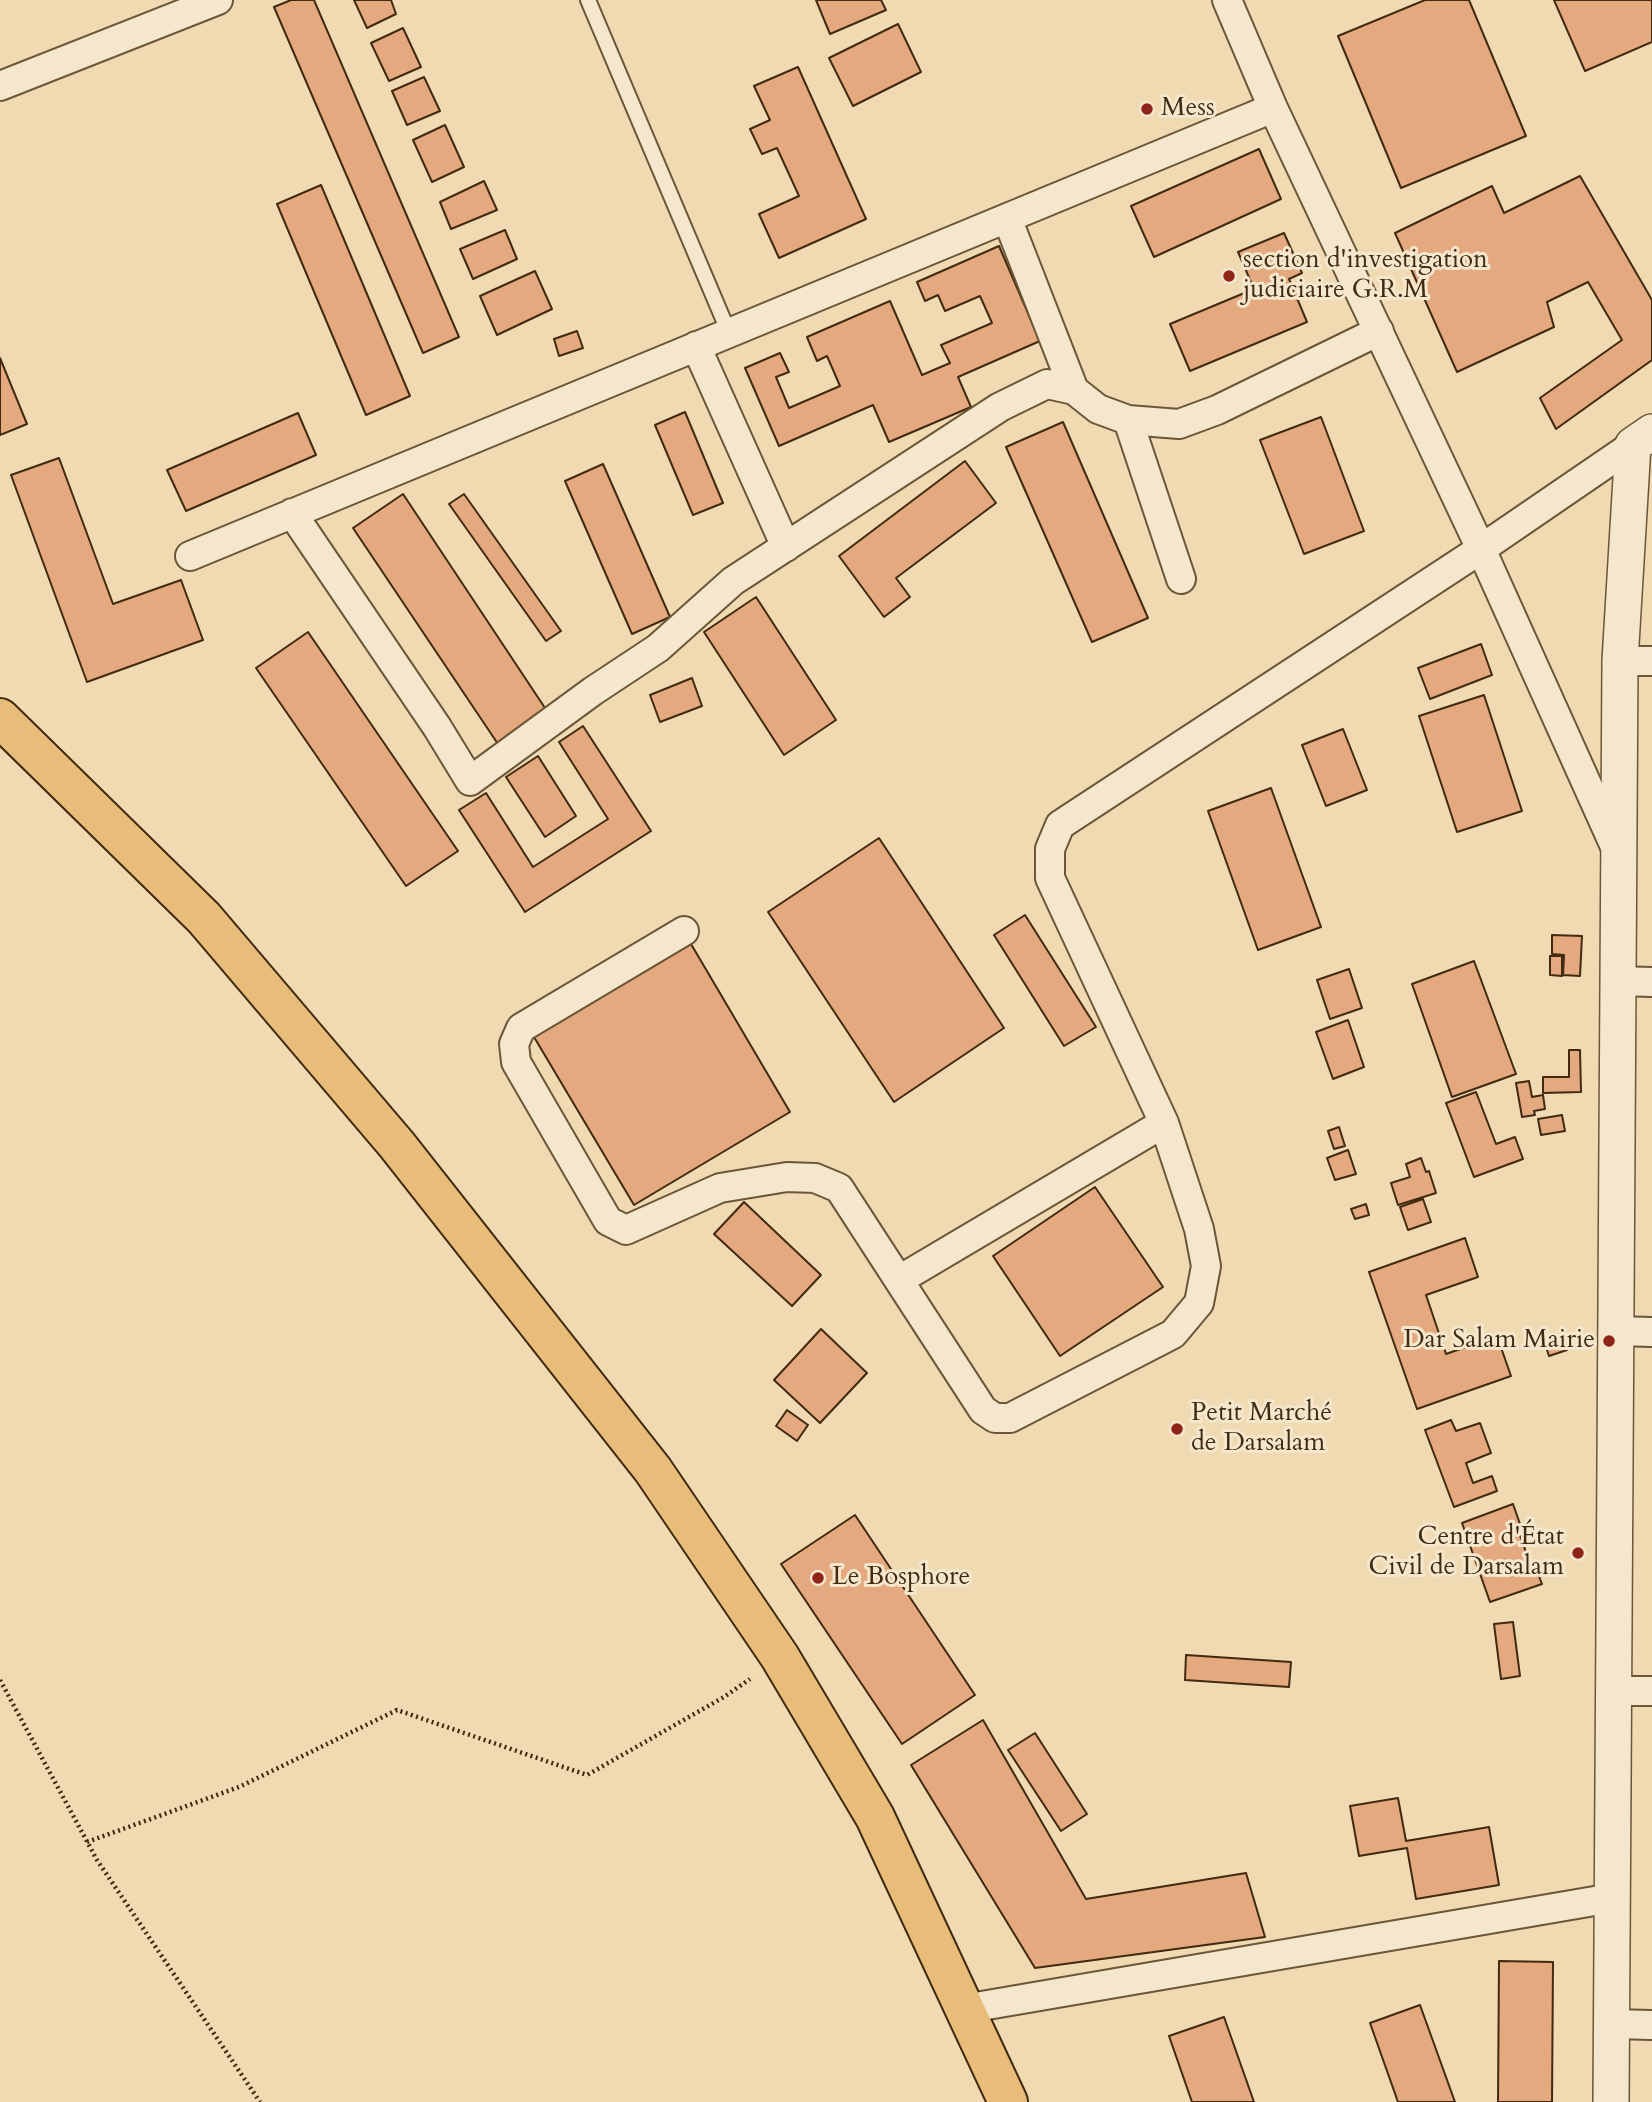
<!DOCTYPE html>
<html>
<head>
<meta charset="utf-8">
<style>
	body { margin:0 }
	canvas { display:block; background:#efdab2 }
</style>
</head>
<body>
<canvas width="1652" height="2102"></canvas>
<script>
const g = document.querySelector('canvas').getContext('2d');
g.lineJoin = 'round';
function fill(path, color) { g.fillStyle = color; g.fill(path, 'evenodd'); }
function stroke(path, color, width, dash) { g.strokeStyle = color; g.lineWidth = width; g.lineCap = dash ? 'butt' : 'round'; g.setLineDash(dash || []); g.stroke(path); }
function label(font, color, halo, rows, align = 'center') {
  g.font = font + ' Cardo,serif'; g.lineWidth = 6; g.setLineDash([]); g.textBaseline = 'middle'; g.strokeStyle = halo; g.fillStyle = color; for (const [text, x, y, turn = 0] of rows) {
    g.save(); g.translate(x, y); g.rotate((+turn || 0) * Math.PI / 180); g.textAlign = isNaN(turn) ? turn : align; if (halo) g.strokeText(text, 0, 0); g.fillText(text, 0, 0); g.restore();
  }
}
const building = new Path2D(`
	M291,0H314L459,337L423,353L274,7Z
	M354,0H391L396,14L367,28Z
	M816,0H881L886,10L830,34Z
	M1425,0H1469L1526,136L1401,188L1338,36Z
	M1554,0H1652V42L1585,71Z
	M898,24L921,72L853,106L829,58Z
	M403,28L421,67L389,81L371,43Z
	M798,67L866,219L779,258L759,214L799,196L777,148L762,154L750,129L770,120L754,86Z
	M424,77L440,111L407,125L392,91Z
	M445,125L464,167L432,182L413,140Z
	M1259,149L1281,199L1154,257L1131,206Z
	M1580,176L1652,300V360L1556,429L1540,398L1622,340L1588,282L1547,302L1554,327L1457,372L1395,233L1492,186L1504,213Z
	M484,181L497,210L451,229L440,202Z
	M321,185L410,396L366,415L277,204Z
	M505,230L517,259L473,279L460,249Z
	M1284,233L1302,273L1289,279L1307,322L1190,371L1170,324L1254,289L1238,252Z
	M999,246L1040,341L958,377L971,407L889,442L873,405L779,446L745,368L780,353L789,372L776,377L789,408L840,386L827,356L817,361L807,337L890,301L922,375L950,363L941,345L992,323L980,296L945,311L938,295L925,301L917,282Z
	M535,271L552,309L497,335L480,296Z
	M577,331L583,348L559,356L554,339Z
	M0,358L27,424L0,435Z
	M685,412L723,503L693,515L655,425Z
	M298,413L316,455L186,511L167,470Z
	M1321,417L1364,531L1304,554L1260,440Z
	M1063,422L1148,618L1092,642L1006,447Z
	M59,458L113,604L181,580L203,640L87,682L11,475Z
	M965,461L996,503L896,578L910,597L884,617L839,556Z
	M603,464L670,617L632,634L565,481Z
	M403,494L549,714L500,747L353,528Z
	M464,494L561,631L546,641L449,504Z
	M756,597L836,720L784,755L704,632Z
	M308,632L458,851L406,886L256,668Z
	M1481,644L1492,675L1430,699L1418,668Z
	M692,678L702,706L660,722L650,695Z
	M1484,695L1522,811L1457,832L1419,716Z
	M583,726L651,831L525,912L459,810L486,793L533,867L608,819L559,742Z
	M1343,729L1367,790L1326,806L1302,745Z
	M538,756L576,816L545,837L506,777Z
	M1271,788L1321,927L1258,950L1208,811Z
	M879,838L1004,1028L894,1102L768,912Z
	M1025,915L1096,1027L1064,1046L994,935Z
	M1552,935L1582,936L1580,976L1563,975L1564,955L1552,954Z
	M691,944L790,1112L634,1205L534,1037Z
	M1550,956H1562V976L1550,975Z
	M1474,961L1516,1074L1452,1097L1412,984Z
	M1349,969L1362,1008L1330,1019L1317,980Z
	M1348,1020L1364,1067L1333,1079L1316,1032Z
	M1569,1050H1580L1581,1092L1543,1093V1077H1569Z
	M1529,1081L1532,1097L1543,1095L1545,1109L1534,1111L1535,1115L1522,1117L1516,1083Z
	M1476,1092L1496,1144L1515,1137L1523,1159L1474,1177L1446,1103Z
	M1562,1115L1565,1131L1541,1135L1538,1119Z
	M1339,1127L1345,1146L1334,1149L1328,1131Z
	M1348,1150L1356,1174L1335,1180L1327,1158Z
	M1421,1158L1426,1172L1429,1171L1436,1193L1398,1205L1391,1183L1410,1177L1406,1164Z
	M1095,1187L1163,1287L1060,1356L993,1256Z
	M1423,1199L1431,1222L1408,1230L1400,1207Z
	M744,1202L821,1275L792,1306L714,1234Z
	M1366,1204L1369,1215L1355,1219L1351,1209Z
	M1465,1238L1478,1277L1426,1295L1446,1354L1497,1336L1511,1376L1417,1409L1369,1272Z
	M821,1329L867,1373L820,1423L774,1380Z
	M1563,1338L1567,1350L1549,1356L1545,1344Z
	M787,1410L808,1425L797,1441L776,1426Z
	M1451,1420L1456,1431L1480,1423L1491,1453L1466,1463L1473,1483L1492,1476L1497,1491L1454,1507L1425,1430Z
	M1513,1504L1520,1524L1516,1525L1532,1568L1535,1566L1542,1584L1490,1602L1462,1523Z
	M855,1515L975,1695L902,1744L781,1564Z
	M1513,1622L1520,1676L1501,1679L1494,1624Z
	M1186,1655L1291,1662L1289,1687L1185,1680Z
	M983,1720L1086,1899L1246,1873L1265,1937L1035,1968L911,1765Z
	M1035,1733L1087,1814L1061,1831L1008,1750Z
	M1398,1798L1406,1841L1489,1827L1499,1885L1416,1899L1407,1848L1359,1856L1350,1806Z
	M1499,1961L1553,1962L1552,2102H1498Z
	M1420,2005L1455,2102H1398L1370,2023Z
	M1224,2017L1254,2102H1192L1169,2036Z`);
const path = new Path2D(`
	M0,1680L97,1860L260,2102
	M87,1842L239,1787L397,1710L587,1775L724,1697L750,1679`);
const service = new Path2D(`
	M588,0L729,333`);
const minor = new Path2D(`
	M1227,0L1273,108L1481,549L1617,851
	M0,86L218,0
	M1007,218L1074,390
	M696,346L786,547
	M1128,420L1181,579
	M292,513L437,727L470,781L593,691L658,648L733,581L1000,407L1047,384L1074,390L1098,409L1128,420L1179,424L1217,410L1379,331
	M190,556L1273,108
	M1620,661H1652
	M684,931L521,1028L514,1044L516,1062L608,1221L626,1230L720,1188L787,1177L815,1178L839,1188L983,1410L995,1418H1010L1173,1334L1199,1303L1206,1266L1199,1229L1164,1123L1050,878V849L1060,825L1481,549L1633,445
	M1617,981L1652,982
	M899,1280L1164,1123
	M1615,1331L1652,1332
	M1613,1691H1652
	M964,2009L1612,1898
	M1611,2024L1652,2025`);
const tertiary = new Path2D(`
	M1611,2102L1620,661L1633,445L1652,432`);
const trunk = new Path2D(`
	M0,718L204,918L397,1145L653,1470L780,1657L875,1817L1008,2102`);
const markers = [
	[1147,109,7,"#8f2418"],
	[1229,276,7,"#8f2418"],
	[1609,1341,7,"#8f2418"],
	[1177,1429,7,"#8f2418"],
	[1578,1553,7,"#8f2418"],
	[818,1578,7,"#8f2418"]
];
const poiNames = [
	["Mess",1161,109],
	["section d'investigation",1243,261],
	["judiciaire G.R.M",1243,291],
	["Dar Salam Mairie",1595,1341,"right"],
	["Petit Marché",1191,1414],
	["de Darsalam",1191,1444],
	["Centre d'État",1564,1538,"right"],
	["Civil de Darsalam",1564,1568,"right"],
	["Le Bosphore",832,1578]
];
fill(building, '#e4a97e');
stroke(building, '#412a0f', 2);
stroke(service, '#6c5638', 18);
stroke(minor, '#6c5638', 32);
stroke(tertiary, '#6c5638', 38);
stroke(trunk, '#412a0f', 42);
stroke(path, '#412a0f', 4.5, [2, 3.5]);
stroke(service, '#f5e7cd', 14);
stroke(minor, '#f5e7cd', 28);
stroke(tertiary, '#f5e7cd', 35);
stroke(trunk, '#e8bd79', 38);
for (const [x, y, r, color] of markers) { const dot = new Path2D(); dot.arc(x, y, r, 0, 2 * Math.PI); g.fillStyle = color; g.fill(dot); stroke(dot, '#f5e7cd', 2.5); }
label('26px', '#412a0f', '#f5e7cd', poiNames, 'left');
</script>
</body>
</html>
